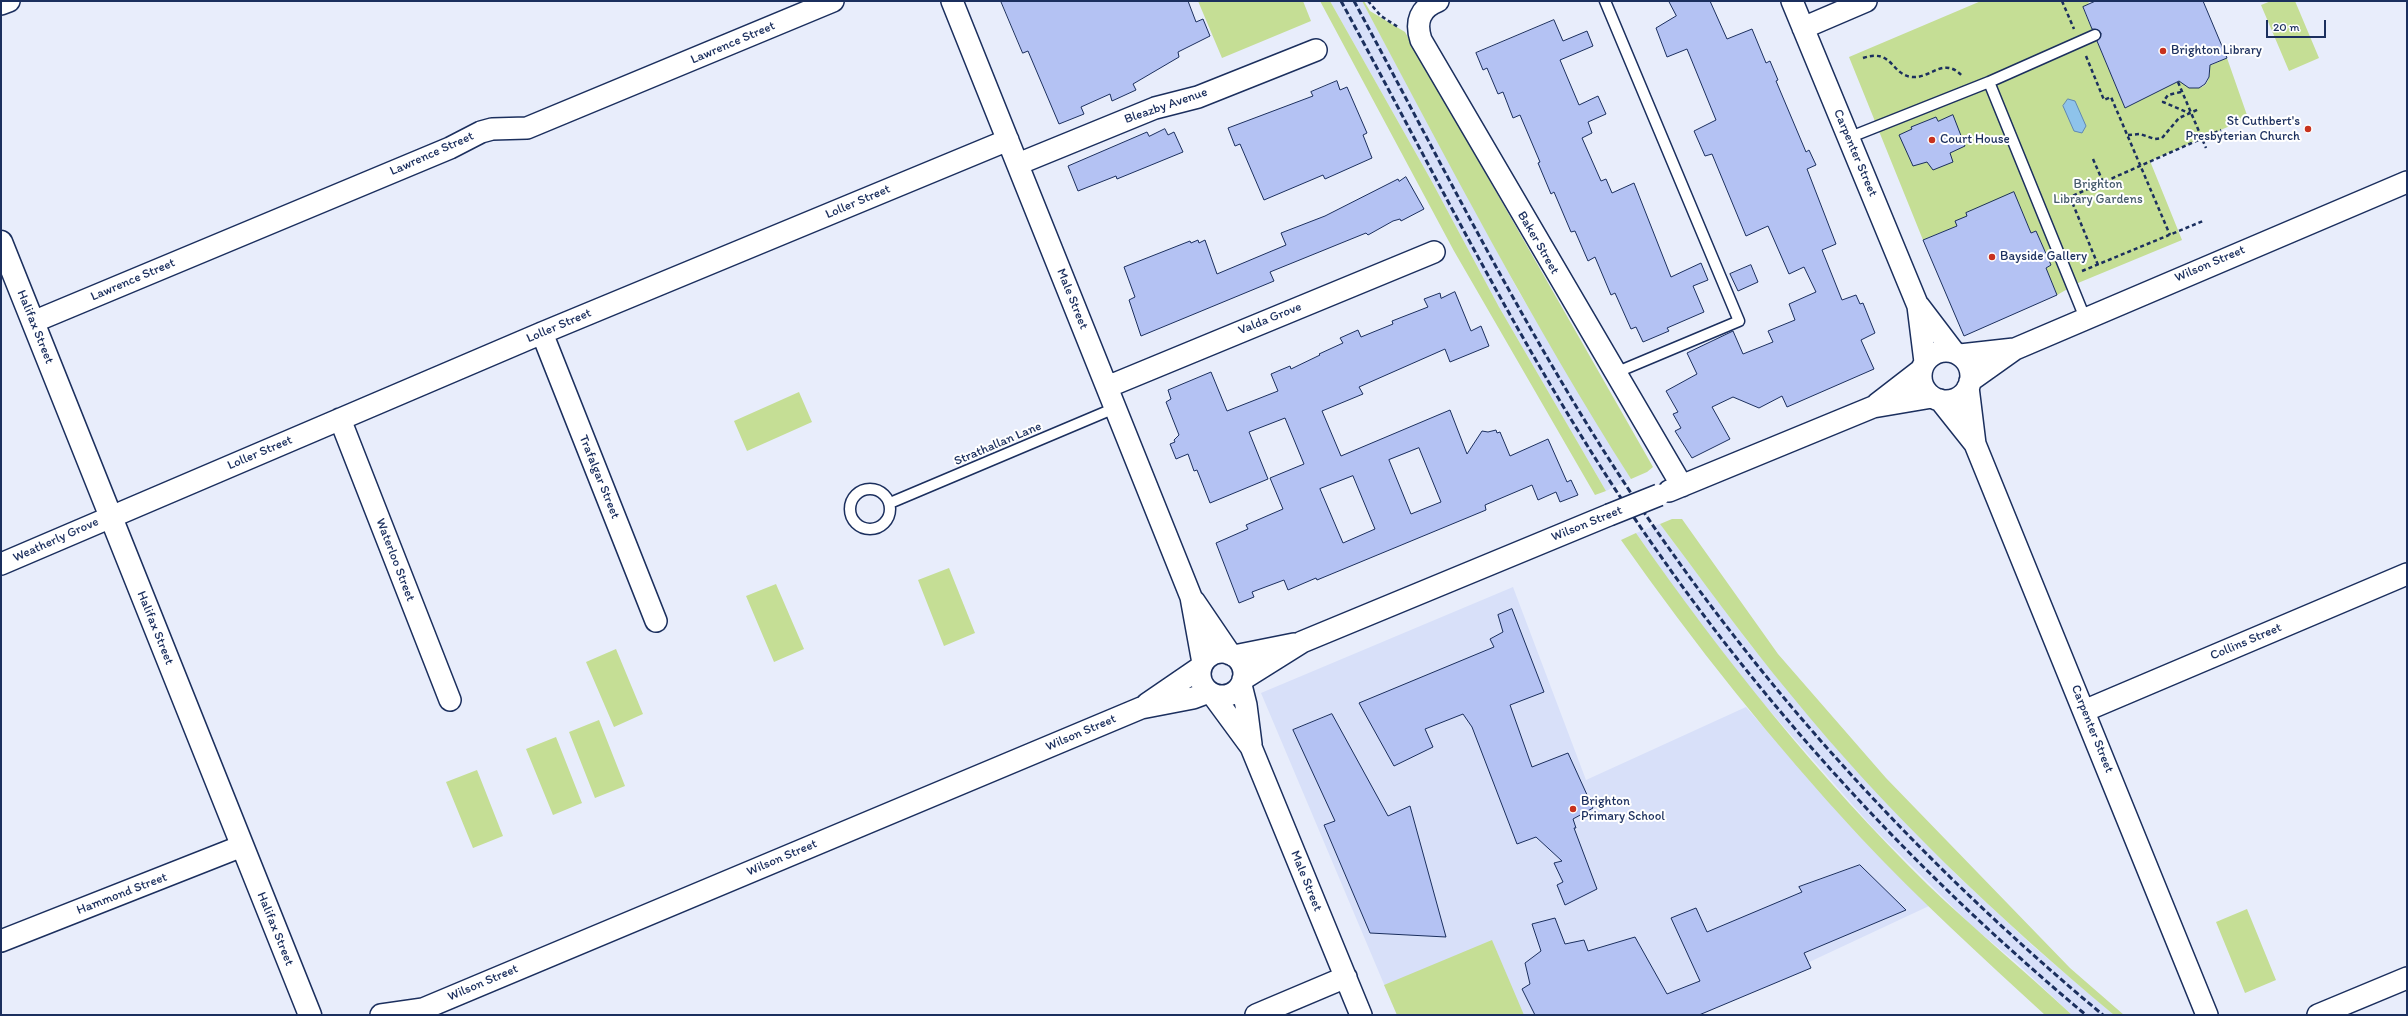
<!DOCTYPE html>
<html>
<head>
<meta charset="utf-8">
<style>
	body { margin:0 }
	#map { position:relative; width:2408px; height:1016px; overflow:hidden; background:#e8edfb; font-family:Itim,sans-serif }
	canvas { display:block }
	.frame { position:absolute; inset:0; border:2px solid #1b2f5e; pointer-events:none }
	.scale { position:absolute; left:2266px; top:20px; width:60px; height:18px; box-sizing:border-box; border:2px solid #1b2f5e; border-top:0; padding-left:5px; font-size:12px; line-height:14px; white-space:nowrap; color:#1b2f5e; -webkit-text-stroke:3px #fff; paint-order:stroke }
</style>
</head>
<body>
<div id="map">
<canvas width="2408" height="1016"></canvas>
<div class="frame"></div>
<div class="scale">20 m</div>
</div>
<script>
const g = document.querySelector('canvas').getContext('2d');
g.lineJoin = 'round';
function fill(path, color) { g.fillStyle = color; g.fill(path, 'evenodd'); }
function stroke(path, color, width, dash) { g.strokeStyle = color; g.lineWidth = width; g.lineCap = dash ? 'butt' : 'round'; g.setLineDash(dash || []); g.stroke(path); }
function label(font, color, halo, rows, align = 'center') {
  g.font = font + ' Itim,sans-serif'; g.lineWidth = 4; g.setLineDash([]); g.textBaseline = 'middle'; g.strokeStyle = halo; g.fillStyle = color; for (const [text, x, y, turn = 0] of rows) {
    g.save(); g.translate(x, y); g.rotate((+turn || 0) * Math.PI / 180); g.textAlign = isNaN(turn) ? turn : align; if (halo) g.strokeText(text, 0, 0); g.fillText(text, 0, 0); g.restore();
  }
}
const built = new Path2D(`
	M1330,1H1362L1519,292L1631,479L1606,491L1499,307L1431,180Z
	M1660,524L1749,643L1848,761L1958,876L2033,946L2114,1015H2072L2018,964L1972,926L1873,828L1754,693L1688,608L1636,533Z
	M1513,587L1586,780L1746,707L1860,837L1929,906L1696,1015H1397L1261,693Z`);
const green = new Path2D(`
	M1198,1H1303L1311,21L1222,58Z
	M1320,1H1330L1431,180L1499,307L1606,491L1595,495L1454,251Z
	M1362,1H1364L1370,11L1405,32L1653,467L1647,472L1631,479C1533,325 1448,162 1362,1Z
	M1981,1H2088L2089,4L2083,8L2125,108L2180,80C2197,94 2212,89 2209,66L2227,58L2248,118L2150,161L2182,240L2078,283L2057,295L2046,268L2051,265L2036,231L2031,233L2014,193L1967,216L1957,226L1923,240L1849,57Z
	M2271,1H2295L2319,58L2289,71L2261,5Z
	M799,392L812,422L747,451L734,421Z
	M1672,519H1682L1778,654L1886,778L2070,968L2124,1015H2114C1998,918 1887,813 1791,695C1745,640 1703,581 1660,524Z
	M1636,533C1723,658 1819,778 1928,885C1975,930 2025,971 2072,1015H2045C1982,957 1918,899 1860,837C1773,743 1694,644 1621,540Z
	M949,568L975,633L944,646L918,580Z
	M776,584L804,649L774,662L746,596Z
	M616,649L643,714L614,727L586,662Z
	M599,720L625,786L595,798L569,732Z
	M556,737L582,803L553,815L526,749Z
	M477,770L503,836L473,848L446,782Z
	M2247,909L2276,980L2245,993L2216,922Z
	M1492,940L1524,1015H1397L1384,985Z`);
const water = new Path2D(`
	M2068,99L2075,101L2086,126L2082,133L2074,131L2063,106Z`);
const building = new Path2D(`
	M1001,1H1188L1196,22L1203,19L1210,36L1178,52L1179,57L1133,84L1136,90L1112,101L1110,94L1081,107L1084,114L1059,124L1028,51L1023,53Z
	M1669,1H1710L1727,39L1752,29L1766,63L1770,61L1778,80L1776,81L1806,152L1809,150L1816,165L1807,169L1836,244L1822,250L1842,300L1856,295L1860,304L1863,303L1875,333L1861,340L1874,369L1787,407L1782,396L1759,408L1733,397L1712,407L1730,439L1692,458L1675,431L1681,428L1673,414L1678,412L1666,391L1697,374L1687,353L1733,331L1743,354L1773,342L1768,331L1795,320L1789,304L1816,292L1804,267L1789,274L1768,226L1746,236L1712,154L1705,156L1694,131L1716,120L1687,49L1667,57L1656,28L1676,16Z
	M2096,1H2203L2227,58L2210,65L2209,77L2205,84L2199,88H2189L2179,81L2125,108L2097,41L2100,38L2101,33L2098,30L2092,29L2083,7Z
	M1554,20L1563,41L1587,31L1593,46L1560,60L1579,105L1598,96L1606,114L1588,122L1592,133L1582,138L1601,181L1606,179L1612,193L1634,183L1671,277L1701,263L1708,280L1693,286L1704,312L1667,328L1669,331L1643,342L1636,327L1631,329L1615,293L1611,295L1595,257L1588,261L1575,231L1571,232L1554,192L1551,194L1538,163L1540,162L1520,115L1513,118L1503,92L1498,94L1487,68L1483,70L1476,53Z
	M1337,81L1340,90L1347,87L1367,133L1363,135L1372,158L1325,179L1323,175L1264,200L1240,144L1235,146L1228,128L1313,96L1311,92Z
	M1953,115L1965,146L1950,153L1953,162L1933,170L1927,162L1913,166L1899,135L1912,129L1911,127L1936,117L1938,121Z
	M1165,129L1168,135L1174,132L1183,152L1117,179L1116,176L1078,191L1068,166L1147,132L1149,136Z
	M1406,177L1424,209L1401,221L1400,219L1393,221L1368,235L1366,233L1270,272L1274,281L1141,336L1129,300L1135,297L1124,267L1190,241L1191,243L1198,240L1199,243L1205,240L1217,274L1286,245L1281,233L1325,216L1398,179L1399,181Z
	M2014,192L2031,233L2036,231L2051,265L2046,268L2057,295L1964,336L1923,240L1957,226L1955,221L1967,216L1966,213Z
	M1751,265L1758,282L1738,291L1730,274Z
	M1455,292L1471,331L1481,326L1489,346L1450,362L1445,349L1359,387L1363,394L1322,411L1341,456L1450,410L1467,454L1482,431L1488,432L1496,430L1497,433L1500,432L1510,456L1548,439L1567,482L1571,480L1578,495L1560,502L1556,492L1538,500L1532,485L1485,505L1486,510L1317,580L1316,578L1288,590L1284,580L1252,592L1254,597L1239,603L1216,543L1248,529L1246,525L1283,509L1270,478L1304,464L1285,418L1249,432L1268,479L1210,503L1197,470L1194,471L1188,454L1176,459L1170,444L1175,442L1174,440L1179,435L1166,402L1171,399L1168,390L1211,372L1227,411L1278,391L1271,374L1290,366L1291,369L1320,355L1319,354L1343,343L1340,338L1358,330L1361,337L1393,324L1392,321L1428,307L1424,299L1440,293L1441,298ZM1419,448L1441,502L1411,514L1389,460ZM1353,476L1375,529L1343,543L1320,489Z
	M1512,609L1544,692L1510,705L1532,767L1568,753L1593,808L1573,819L1576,828H1574L1597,889L1565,905L1557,885L1563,882L1554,863L1562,861L1536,837L1517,844L1472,727L1463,714L1425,729L1433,747L1394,766L1359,703L1494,647L1490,639L1503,632L1498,615Z
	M1332,714L1388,816L1410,806L1446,937L1370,933L1324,825L1335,821L1293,730Z
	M1860,865L1906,910L1804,953L1811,968L1699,1015H1535L1522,989L1530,984L1525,963L1541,951L1532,924L1555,918L1565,944L1584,940L1588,951L1635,937L1667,994L1700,981L1671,918L1696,908L1707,932L1802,892L1799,887Z`);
const path = new Path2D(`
	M1368,1L1381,16L1398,27
	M2062,1L2074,29
	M2086,56L2104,100L2111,97L2170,235
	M1863,58C1893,48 1891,75 1912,77C1931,79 1944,55 1963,77
	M2178,82L2206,148
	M2181,92L2168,95L2163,102L2189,113
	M2128,135L2140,134L2155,139L2162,138L2179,118L2199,109
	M2093,159L2103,182
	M2098,265L2070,197L2221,130
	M2082,271L2203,221`);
const service = new Path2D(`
	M1605,1L1739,321L1615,373
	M1989,82L2095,35
	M1848,138L1989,82L2085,318
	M850 509a20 20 0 1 1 40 0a20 20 0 1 1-40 0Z
	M890,503L1115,408`);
const minor = new Path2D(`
	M952,1L1191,597L1203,663
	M1438,1C1420,8 1415,22 1421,40L1682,486
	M1792,1L1918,306L1925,362
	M1,4L9,1
	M1803,28L1866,1
	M1018,164L1155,108L1198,97L1316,50
	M1919,306L1954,352
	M33,322L450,148L481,132L492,129L527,128L833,1
	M542,333L656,621
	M1921 376a25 25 0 1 1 50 0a25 25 0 1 1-50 0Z
	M1960,355L2014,349
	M1970,381L2015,349L2407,182
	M1107,387L1434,252
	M1968,387L1975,444L2207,1015
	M1940,400L1975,444
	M1877,404L1921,370
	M340,419L450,700
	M1669,491L1873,407L1932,397
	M1,564L542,333L1008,140
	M1194,601L1230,654
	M1200 674a22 22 0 1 1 44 0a22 22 0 1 1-44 0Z
	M1234,656L1294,644
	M1243,679L1302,642L1609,515
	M1241,685L1246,705L1251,744
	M1212,694L1251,747L1361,1015
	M1147,704L1201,667
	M2084,711L2407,574
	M1,941L242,846
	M381,1015L423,1009
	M413,1015L423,1009L1141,708L1193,698L1209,692
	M1256,1015L1346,977
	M2318,1015L2407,978`);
const tertiary = new Path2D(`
	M1,242L310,1015`);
const rail = new Path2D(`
	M1341,1C1441,185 1534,376 1655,548C1776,722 1923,879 2086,1015
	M1354,1C1455,188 1549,381 1673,554C1795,726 1941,880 2103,1015`);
const minorBridge = new Path2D(`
	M1609,515L1659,495`);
const markers = [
	[2163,51,4,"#c8321e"],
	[2308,129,4,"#c8321e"],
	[1932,140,4,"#c8321e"],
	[1992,257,4,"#c8321e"],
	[1573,809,4,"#c8321e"]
];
const streetNames = [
	["Lawrence Street",733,43,-23],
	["Bleazby Avenue",1166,106,-19],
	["Carpenter Street",1855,153,67],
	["Lawrence Street",432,154,-24],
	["Loller Street",858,202,-23],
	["Baker Street",1538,243,60],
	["Wilson Street",2210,264,-23],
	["Lawrence Street",133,280,-23],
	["Male Street",1072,299,68],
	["Valda Grove",1270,319,-22],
	["Loller Street",559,326,-23],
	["Halifax Street",35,327,68],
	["Strathallan Lane",998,444,-23],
	["Loller Street",260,453,-23],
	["Trafalgar Street",599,477,68],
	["Wilson Street",1587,524,-22],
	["Weatherly Grove",56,540,-24],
	["Waterloo Street",395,560,69],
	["Halifax Street",155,628,68],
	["Collins Street",2246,642,-23],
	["Carpenter Street",2092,729,68],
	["Wilson Street",1081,733,-23],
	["Wilson Street",782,858,-23],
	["Male Street",1306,881,68],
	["Hammond Street",122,894,-21],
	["Halifax Street",275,929,68],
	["Wilson Street",483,983,-23]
];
const poiNames = [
	["Brighton Library",2171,51],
	["St Cuthbert's",2300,122,"right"],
	["Presbyterian Church",2300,137,"right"],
	["Court House",1940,140],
	["Bayside Gallery",2000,257],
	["Brighton",1581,802],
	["Primary School",1581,817]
];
const parkNames = [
	["Brighton",2098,185],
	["Library Gardens",2098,200]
];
fill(built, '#d8e0f9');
fill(green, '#c5de95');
fill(water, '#8ec3eb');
stroke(water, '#6088b3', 1);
fill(building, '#b4c2f3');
stroke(building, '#1b2f5e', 1);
stroke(service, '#1b2f5e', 13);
stroke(minor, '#1b2f5e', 24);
stroke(tertiary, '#1b2f5e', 25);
stroke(path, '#1b2f5e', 2.5, [4, 3]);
stroke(service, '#fff', 10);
stroke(minor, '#fff', 21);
stroke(tertiary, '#fff', 22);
stroke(rail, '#1b2f5e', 3, [6, 3]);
stroke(minorBridge, '#1b2f5e', 24, []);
stroke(minorBridge, '#fff', 21);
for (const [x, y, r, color] of markers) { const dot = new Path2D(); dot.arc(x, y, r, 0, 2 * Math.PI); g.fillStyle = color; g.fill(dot); stroke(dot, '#fff', 1.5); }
label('13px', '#1b2f5e', '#fff', streetNames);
label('13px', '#1b2f5e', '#fff', poiNames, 'left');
label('13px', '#465b6c', '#fff', parkNames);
</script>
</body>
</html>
